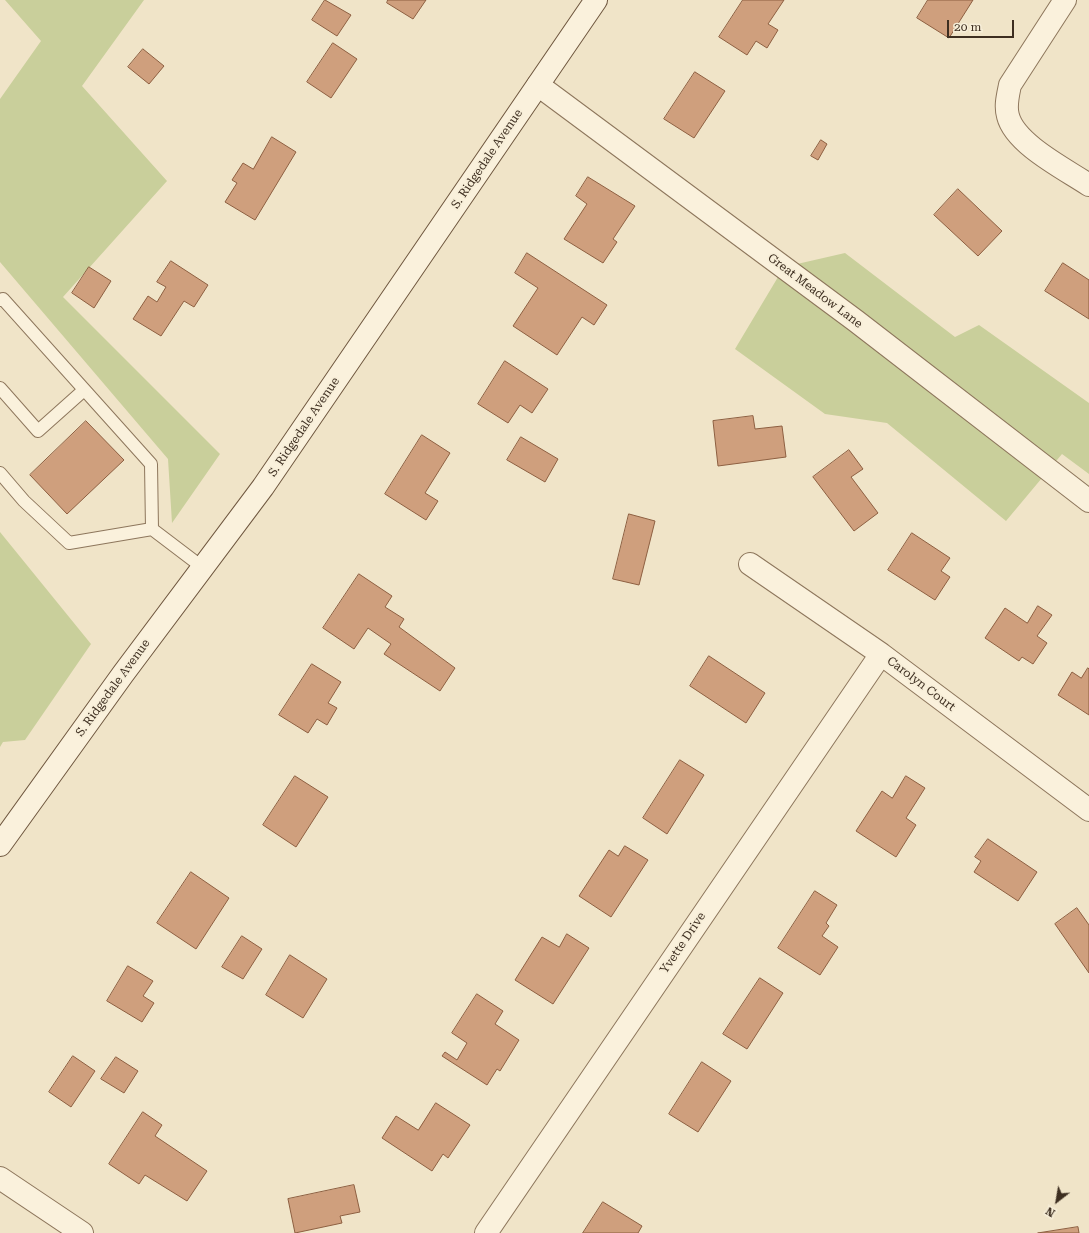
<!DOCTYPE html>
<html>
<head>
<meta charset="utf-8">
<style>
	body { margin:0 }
	#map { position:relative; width:1089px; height:1233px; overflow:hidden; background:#f0e4c8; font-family:"Roboto Serif",serif }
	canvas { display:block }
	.north { position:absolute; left:1037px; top:1181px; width:40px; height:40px; -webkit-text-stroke:3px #f7eed8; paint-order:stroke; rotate:211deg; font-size:11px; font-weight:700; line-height:16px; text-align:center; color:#3d2e20 }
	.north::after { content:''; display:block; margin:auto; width:14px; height:18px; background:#3d2e20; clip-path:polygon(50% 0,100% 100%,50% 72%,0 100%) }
	.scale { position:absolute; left:947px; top:20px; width:67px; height:18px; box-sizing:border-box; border:2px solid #3d2e20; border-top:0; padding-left:5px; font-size:12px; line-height:14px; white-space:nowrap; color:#3d2e20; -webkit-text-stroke:3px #f7eed8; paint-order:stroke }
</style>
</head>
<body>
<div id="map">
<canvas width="1089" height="1233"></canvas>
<div class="north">N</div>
<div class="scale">20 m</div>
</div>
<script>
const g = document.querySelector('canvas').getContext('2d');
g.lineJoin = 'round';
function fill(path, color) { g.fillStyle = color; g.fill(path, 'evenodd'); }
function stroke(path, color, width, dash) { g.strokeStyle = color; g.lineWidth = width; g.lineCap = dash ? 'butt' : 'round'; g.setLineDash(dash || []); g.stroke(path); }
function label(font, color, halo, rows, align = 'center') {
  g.font = font + ' "Roboto Serif",serif'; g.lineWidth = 3.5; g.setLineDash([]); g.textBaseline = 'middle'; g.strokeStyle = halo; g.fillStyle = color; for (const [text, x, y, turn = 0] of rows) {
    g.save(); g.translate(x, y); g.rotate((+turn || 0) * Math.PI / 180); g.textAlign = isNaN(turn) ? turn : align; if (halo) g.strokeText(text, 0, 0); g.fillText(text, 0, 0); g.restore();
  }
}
const green = new Path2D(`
	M5,0H144L82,86L167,181L63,297L220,454L172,523L168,459L0,262V99L41,41Z
	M845,253L955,337L979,325L1089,403V474L1062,454L1006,521L887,423L825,414L735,349L784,267Z
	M0,532L91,644L25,740L3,742L0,747Z`);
const building = new Path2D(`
	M325,0L351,15L337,36L312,20Z
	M388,0H426L413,19L387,3Z
	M743,0H784L768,24L778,30L767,48L756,41L747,55L719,37Z
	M928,0H973L949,38L917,18Z
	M333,43L357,59L331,98L307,82Z
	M143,49L164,66L149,84L128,67Z
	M695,72L725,91L694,138L664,119Z
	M272,137L296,152L255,220L225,202L237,183L232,180L243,163L253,169Z
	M821,140L827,144L818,160L811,156Z
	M588,177L635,206L613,239L617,242L603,263L564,239L587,204L576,196Z
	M958,189L1002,231L978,256L934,215Z
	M527,253L607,305L594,325L582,317L557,355L513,326L538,288L515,273Z
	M171,261L208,285L194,307L184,301L161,336L133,319L148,296L157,302L166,287L157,282Z
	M1063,263L1089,280V319L1045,291Z
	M89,267L111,281L94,308L72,293Z
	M505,361L548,389L532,413L520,405L508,423L478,404Z
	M753,416L755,429L782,426L786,457L718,466L713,421Z
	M86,421L124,460L67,514L30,475Z
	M422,435L450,453L425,493L438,501L426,520L385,494Z
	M521,437L558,459L545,482L507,460Z
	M849,450L863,469L851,477L878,513L854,531L813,477Z
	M629,514L655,521L639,585L613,579Z
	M912,533L950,558L941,571L950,577L935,600L888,570Z
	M359,574L392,596L385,607L404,619L399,627L455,668L440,691L384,654L391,644L368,628L354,649L323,628Z
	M1038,606L1052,615L1037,636L1047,643L1033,664L1022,657L1019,661L985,638L1005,608L1027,623Z
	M709,656L765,693L746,723L690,686Z
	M312,664L341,682L328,703L337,708L327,725L317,719L308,733L279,715Z
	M1088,668L1089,669V715L1058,695L1072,672L1081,678Z
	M680,760L704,775L667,834L643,818Z
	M295,776L328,797L296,847L263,825Z
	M906,776L925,788L906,818L916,825L896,857L856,831L882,791L892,798Z
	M988,839L1037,872L1018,901L974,872L981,861L975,857Z
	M625,846L648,860L611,917L579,896L609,850L618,856Z
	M191,872L229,898L196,949L157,923Z
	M815,891L837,905L826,923L829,926L822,936L838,947L820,975L778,948Z
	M1077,908L1089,925V973L1055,924Z
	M567,934L589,948L553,1004L515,980L542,937L559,947Z
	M242,936L262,949L243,979L222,967Z
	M290,955L327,979L303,1018L266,995Z
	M128,966L153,981L143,996L154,1003L142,1022L107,1001Z
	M760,978L783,993L747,1049L723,1034Z
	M477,994L503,1011L495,1024L519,1040L500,1071L497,1069L487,1085L442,1056L445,1052L457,1060L467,1043L452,1033Z
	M73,1056L95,1071L71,1107L49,1092Z
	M116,1057L138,1071L124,1093L101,1079Z
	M702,1062L731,1081L698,1132L669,1114Z
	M436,1103L470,1125L448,1158L443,1154L432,1171L382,1138L396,1116L418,1130Z
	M143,1112L162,1125L155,1136L207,1171L187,1201L145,1175L139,1184L109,1164Z
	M354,1185L360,1212L340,1216L342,1223L295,1233L288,1199Z
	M603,1202L642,1226L638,1233H583Z
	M1078,1227L1079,1233H1038Z`);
const lane = new Path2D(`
	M0,300L3,299L151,464L152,529
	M0,388L38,431L84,390
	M0,473L24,501L69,543L152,529L202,567`);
const street = new Path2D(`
	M1065,0L1010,85C1008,95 1005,106 1008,116C1015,144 1065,169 1089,185
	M538,85L856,321L1089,501
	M750,564L881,654L1089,810
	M0,1178L82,1233
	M486,1233L881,654`);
const secondary = new Path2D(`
	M0,845L123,674L263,487L596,0`);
const streetNames = [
	["S. Ridgedale Avenue",487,159,-56],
	["Great Meadow Lane",815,291,37],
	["S. Ridgedale Avenue",304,427,-56],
	["Carolyn Court",921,684,37],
	["S. Ridgedale Avenue",113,688,-54],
	["Yvette Drive",683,943,-56]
];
fill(green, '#c9cf9b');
fill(building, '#cf9f7d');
stroke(building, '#8d5f41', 1);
stroke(lane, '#8d765c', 14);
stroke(street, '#8d765c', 24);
stroke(secondary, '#6f573f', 24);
stroke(lane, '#faf1dc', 12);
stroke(street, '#faf1dc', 22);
stroke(secondary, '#faf1dc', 22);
label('12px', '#3d2e20', '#f7eed8', streetNames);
</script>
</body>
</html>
